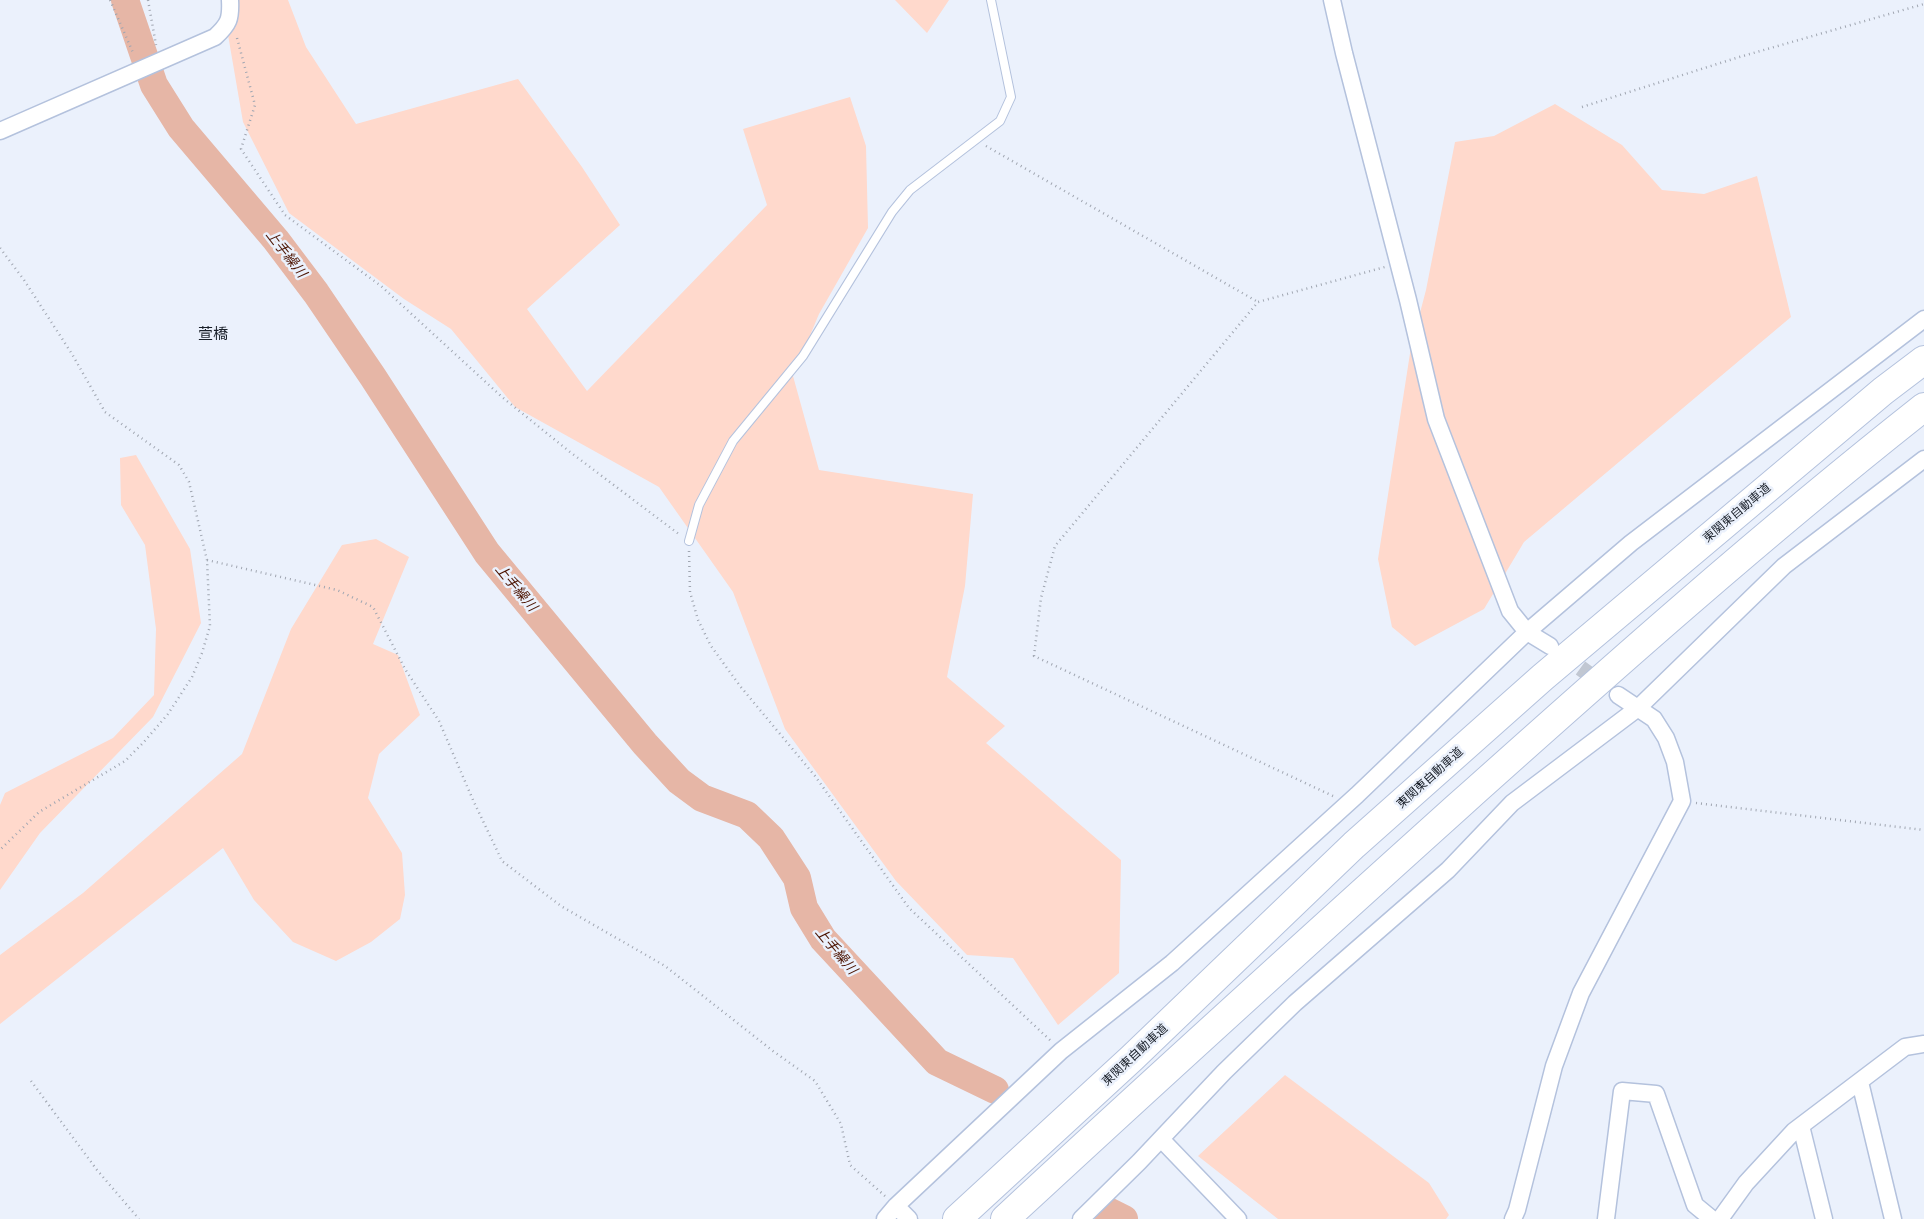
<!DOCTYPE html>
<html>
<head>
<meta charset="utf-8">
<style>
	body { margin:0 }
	canvas { display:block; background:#ebf1fc }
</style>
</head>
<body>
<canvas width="1924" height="1219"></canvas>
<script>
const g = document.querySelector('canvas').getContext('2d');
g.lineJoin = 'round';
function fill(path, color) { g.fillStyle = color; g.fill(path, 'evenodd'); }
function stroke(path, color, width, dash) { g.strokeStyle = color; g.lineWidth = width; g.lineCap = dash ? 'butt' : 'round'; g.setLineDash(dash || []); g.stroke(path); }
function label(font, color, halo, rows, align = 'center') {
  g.font = font + ' Inter,"Noto Sans JP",sans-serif'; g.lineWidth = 5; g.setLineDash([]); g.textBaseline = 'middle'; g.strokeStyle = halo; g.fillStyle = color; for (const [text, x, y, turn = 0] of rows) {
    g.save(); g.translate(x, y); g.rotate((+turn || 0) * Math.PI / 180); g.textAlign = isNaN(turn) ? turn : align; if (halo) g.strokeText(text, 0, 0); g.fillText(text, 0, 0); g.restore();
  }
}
const green = new Path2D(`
	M222,0H288L306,47L356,124L518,79L582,167L620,225L527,309L587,391L767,205L743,129L850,97L866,146L868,228L819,314L793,376L819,470L973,494L965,586L947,677L1005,726L986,743L1121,860L1119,973L1058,1025L1013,958L967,955L896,881L785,729L733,592L659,487L515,407L451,329L404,299L289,213L243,122Z
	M895,0H949L927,33Z
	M1555,104L1622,145L1662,190L1704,194L1757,176L1791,317L1524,542L1484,609L1415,646L1392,627L1378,559L1411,347L1426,290L1455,142L1494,136Z
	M136,455L190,549L201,623L153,717L40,833L0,890V805L5,793L113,738L154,695L156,629L145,545L121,505L120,458Z
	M376,539L409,557L373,644L398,655L420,715L379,754L368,798L402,853L405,895L400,919L371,942L336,961L293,942L254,900L223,848L0,1024V955L83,893L242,754L291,629L342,545Z
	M1285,1075L1429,1183L1449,1215L1446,1219H1278L1198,1156Z`);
const river = new Path2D(`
	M125,0L154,85L181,128L276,240L316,293L373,377L487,553L645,744L679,781L702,798L747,815L771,838L797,878L804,908L823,939L937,1062L995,1090
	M1106,1210L1124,1219`);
const minorTunnel = new Path2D(`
	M1561,654L1604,685`);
const path = new Path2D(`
	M110,0L134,55
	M148,0L156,45
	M237,38L255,105L241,149L285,215L381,286L502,397L570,452L680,535
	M1582,107L1736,58L1924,4
	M986,146L1258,302
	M0,248L24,280L72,354L105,412L179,465L189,482L207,560L210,626L202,653L192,677L168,714L143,743L125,761L39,812L0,850
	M689,551L690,592L698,620L711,646L740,686L815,776L909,908L1051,1041
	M207,560L337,590L373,607L405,669L439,721L473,800L502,861L561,906L665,966L773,1051L815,1081L841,1124L850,1165L885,1196
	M1333,796L1034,656L1041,598L1055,546L1258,302L1385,267
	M1696,803L1924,830
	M31,1081L97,1170L139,1219`);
const service = new Path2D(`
	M689,541L699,505L733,441L803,356L892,212L910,190L1000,121L1011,97L991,0`);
const minor = new Path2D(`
	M1332,0L1344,53L1408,300L1436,419L1510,611L1527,632L1550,646
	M0,131L215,37C229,24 231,19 230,0
	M1860,1082L1893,1219
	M1801,1126L1824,1219
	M1161,1139L1238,1219
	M896,1206L909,1219
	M885,1219L896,1206L1061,1051L1172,963L1357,795L1527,632L1631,543L1924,319
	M1081,1219L1139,1162L1224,1072L1295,1003L1448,870L1512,803L1638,708L1784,566L1924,459
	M1513,1219L1517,1210L1554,1066L1581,993L1682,801L1675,762L1666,738L1654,719L1618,695
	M1606,1219L1622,1091L1656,1094L1695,1205L1712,1219
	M1720,1219L1746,1183L1794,1131L1905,1047L1924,1044`);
const motorway = new Path2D(`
	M957,1219L1132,1058L1354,845L1543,677L1883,391L1924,360
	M1005,1219C1154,1081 1305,944 1456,808C1609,671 1763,534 1924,407`);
const streetNames = [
	["東関東自動車道",1737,513,-40],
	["東関東自動車道",1430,778,-42],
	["東関東自動車道",1135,1055,-43]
];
const waterNames = [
	["上手繰川",286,254,52],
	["上手繰川",516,588,50],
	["上手繰川",836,951,50]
];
const quarterNames = [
	["萱橋",213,334]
];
fill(green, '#ffd9cc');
stroke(river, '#e6b6a6', 28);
stroke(minorTunnel, '#c1c7d2', 16, [16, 8]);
stroke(service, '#b4c2dd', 10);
stroke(minor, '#b4c2dd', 19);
stroke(motorway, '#b4c2dd', 30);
stroke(path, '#a0a6b1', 2.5, [1, 4]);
stroke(service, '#fff', 8);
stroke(minor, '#fff', 16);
stroke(motorway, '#fff', 28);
label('12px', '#191f29', '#ebf1fc', streetNames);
label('italic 14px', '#4c1300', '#ebf1fc', waterNames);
label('15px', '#191f29', '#ebf1fc', quarterNames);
</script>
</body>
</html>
